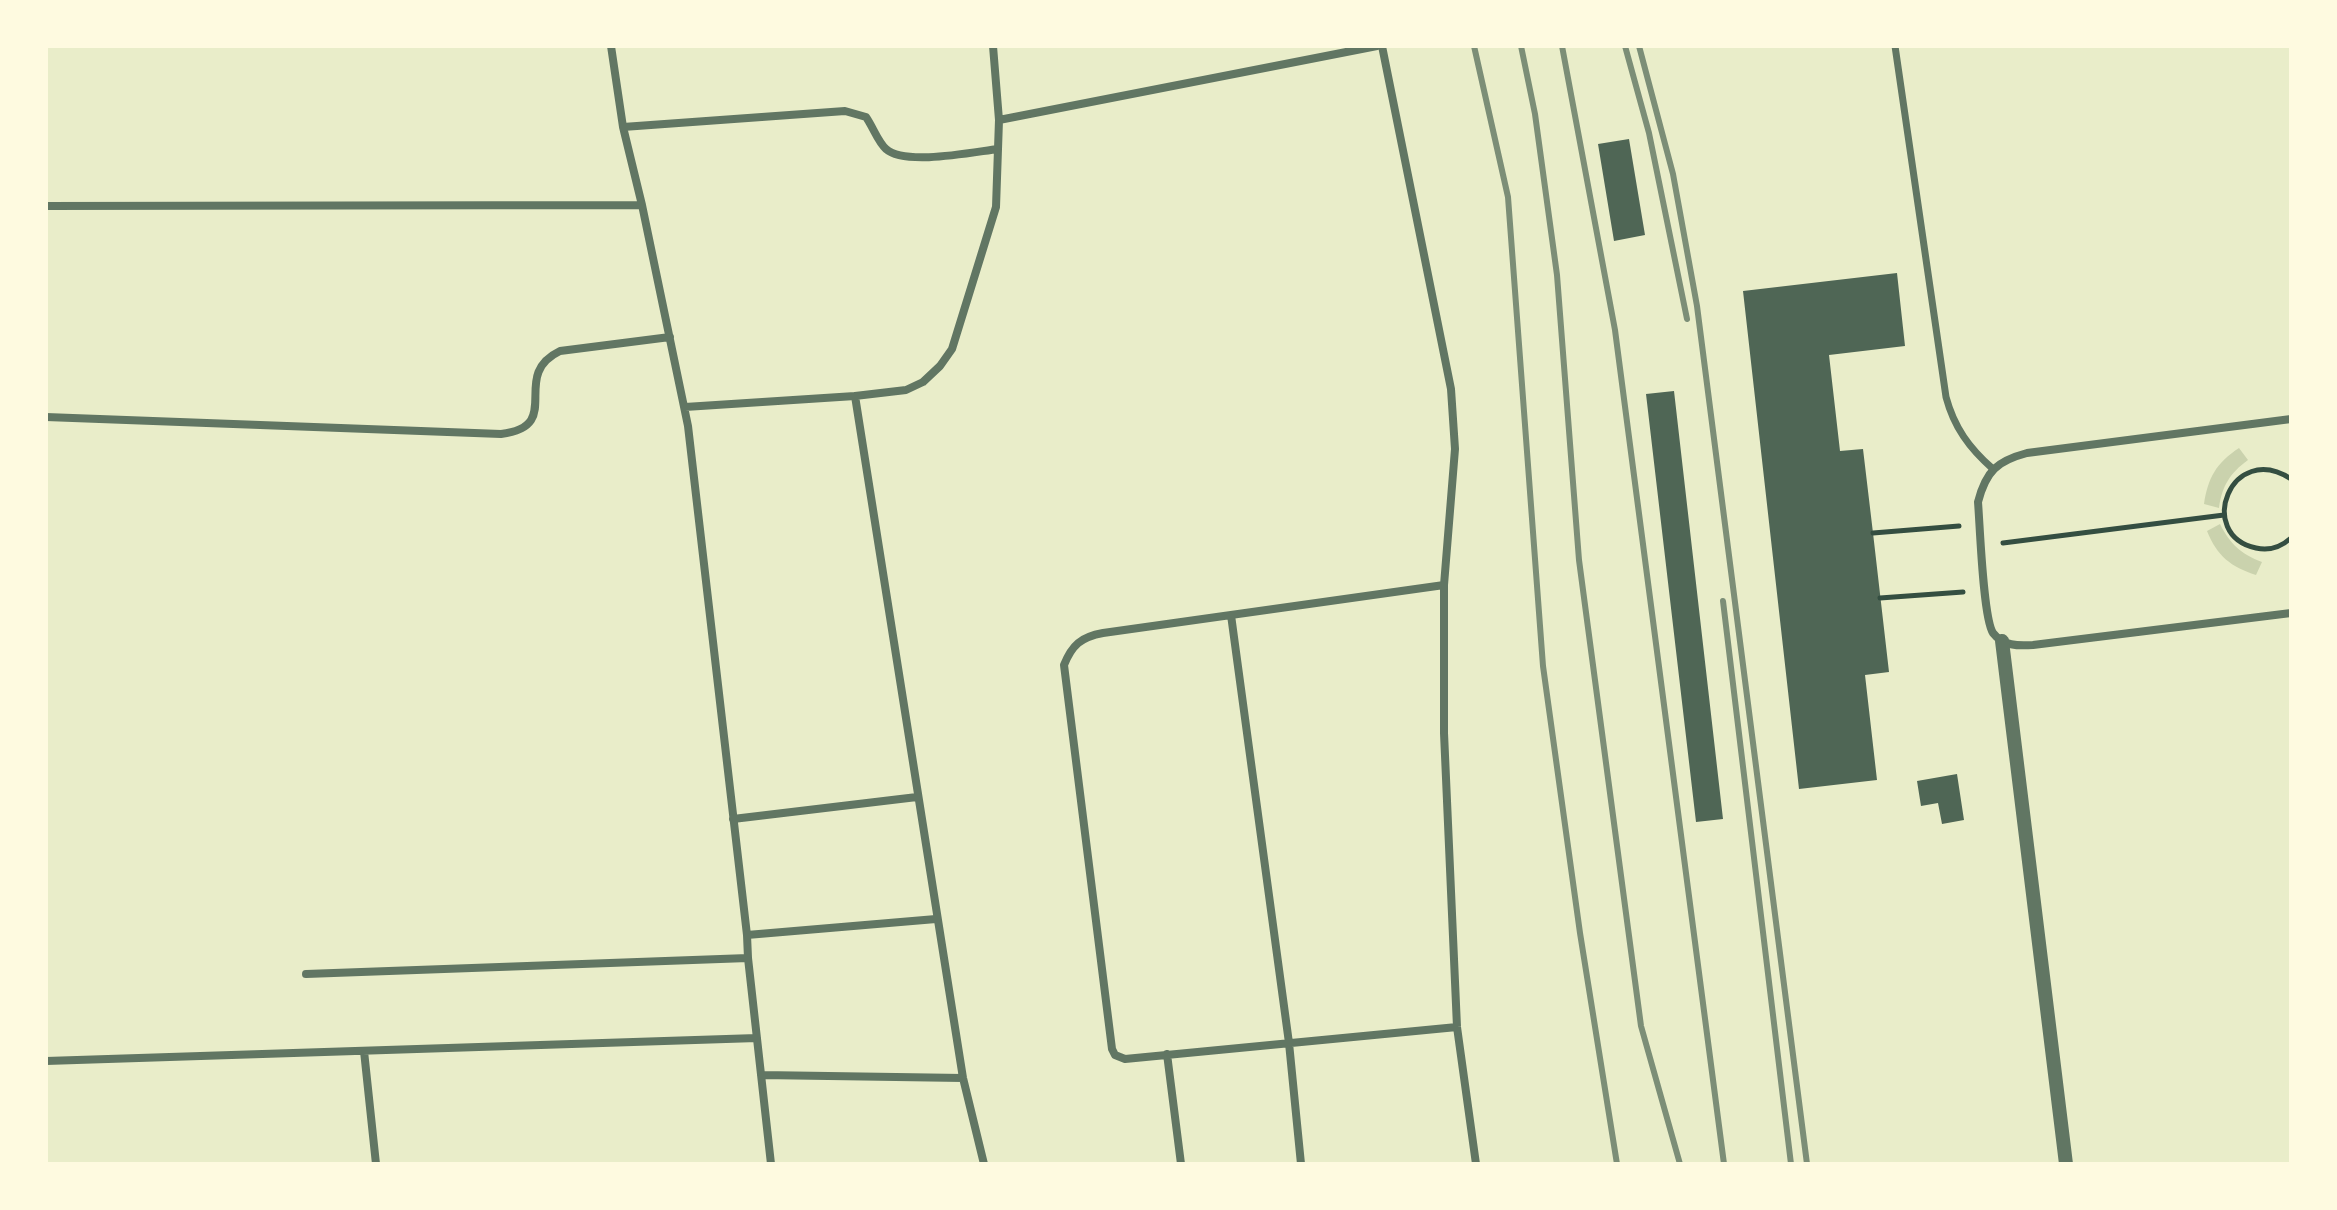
<!DOCTYPE html>
<html>
<head>
<meta charset="utf-8">
<style>
	body { margin:0 }
	#map { position:relative; width:2337px; height:1210px; overflow:hidden; background:#e9edc9; font-family:"Times New Roman",serif }
	canvas { display:block }
	.frame { position:absolute; inset:0; border:48px solid #fefae0; pointer-events:none }
</style>
</head>
<body>
<div id="map">
<canvas width="2337" height="1210"></canvas>
<div class="frame"></div>
</div>
<script>
const g = document.querySelector('canvas').getContext('2d');
g.lineJoin = 'round';
function fill(path, color) { g.fillStyle = color; g.fill(path, 'evenodd'); }
function stroke(path, color, width, dash) { g.strokeStyle = color; g.lineWidth = width; g.lineCap = dash ? 'butt' : 'round'; g.setLineDash(dash || []); g.stroke(path); }
const green = new Path2D(`
	M2239,448L2248,460C2230,473 2222,486 2219,508L2204,504C2208,478 2216,463 2239,448Z
	M2220,524C2230,544 2241,554 2262,562L2256,575C2231,567 2217,556 2207,531Z`);
const building = new Path2D(`
	M1629,139L1645,235L1614,241L1598,144Z
	M1897,273L1905,346L1829,355L1840,451L1863,449L1873,533L1889,672L1865,675L1877,780L1799,789L1743,291Z
	M1674,391L1723,819L1696,822L1646,394Z
	M1957,774L1964,820L1942,824L1938,803L1921,806L1917,781Z`);
const path = new Path2D(`
	M2291,479C2231,440 2195,535 2256,548C2269,551 2281,547 2291,538
	M1873,533L1959,526
	M2003,543L2224,515
	M1880,598L1963,592`);
const pedestrian = new Path2D(`
	M1895,46L1946,397C1954,427 1969,448 1993,469`);
const minor = new Path2D(`
	M611,46L623,127L642,205L688,426L747,935L748,958L771,1164
	M1382,46L1451,389L1455,449L1444,585V733L1457,1027L1476,1164
	M999,120L1377,46
	M623,127L845,111L866,117C873,127 878,142 886,149C905,166 973,152 998,149
	M46,206L642,205
	M855,396L963,1078L984,1164
	M685,407L855,396L906,390L923,382L940,366L952,349L996,207L999,120L993,46
	M46,417L501,434C566,426 508,376 560,351L670,337
	M2291,419L2027,453C1997,461 1986,471 1978,502C1980,526 1983,618 1993,633C2003,646 2018,646 2033,645L2291,613
	M1444,585L1103,633C1081,637 1072,645 1064,665L1112,1049L1115,1055L1125,1059L1457,1027
	M1231,615L1289,1043L1301,1164
	M733,819L917,797
	M747,935L936,919
	M306,974L748,958
	M364,1051L376,1164
	M1167,1054L1181,1164
	M46,1061L757,1038
	M761,1075L963,1078`);
const tertiary = new Path2D(`
	M2002,641L2066,1164`);
const rail = new Path2D(`
	M1474,46L1508,197L1543,666L1580,933L1617,1164
	M1521,46L1535,114L1557,275L1579,560L1641,1026L1680,1164
	M1562,46L1615,330L1724,1164
	M1625,46L1649,133L1687,319
	M1639,46L1673,174L1697,306L1807,1164
	M1723,601L1791,1164`);
fill(green, '#cad2ad');
fill(building, '#4f6655');
stroke(path, '#344e41', 5);
stroke(pedestrian, '#617663', 7);
stroke(minor, '#617663', 8);
stroke(tertiary, '#617663', 14);
stroke(rail, '#7c8e77', 6);
</script>
</body>
</html>
